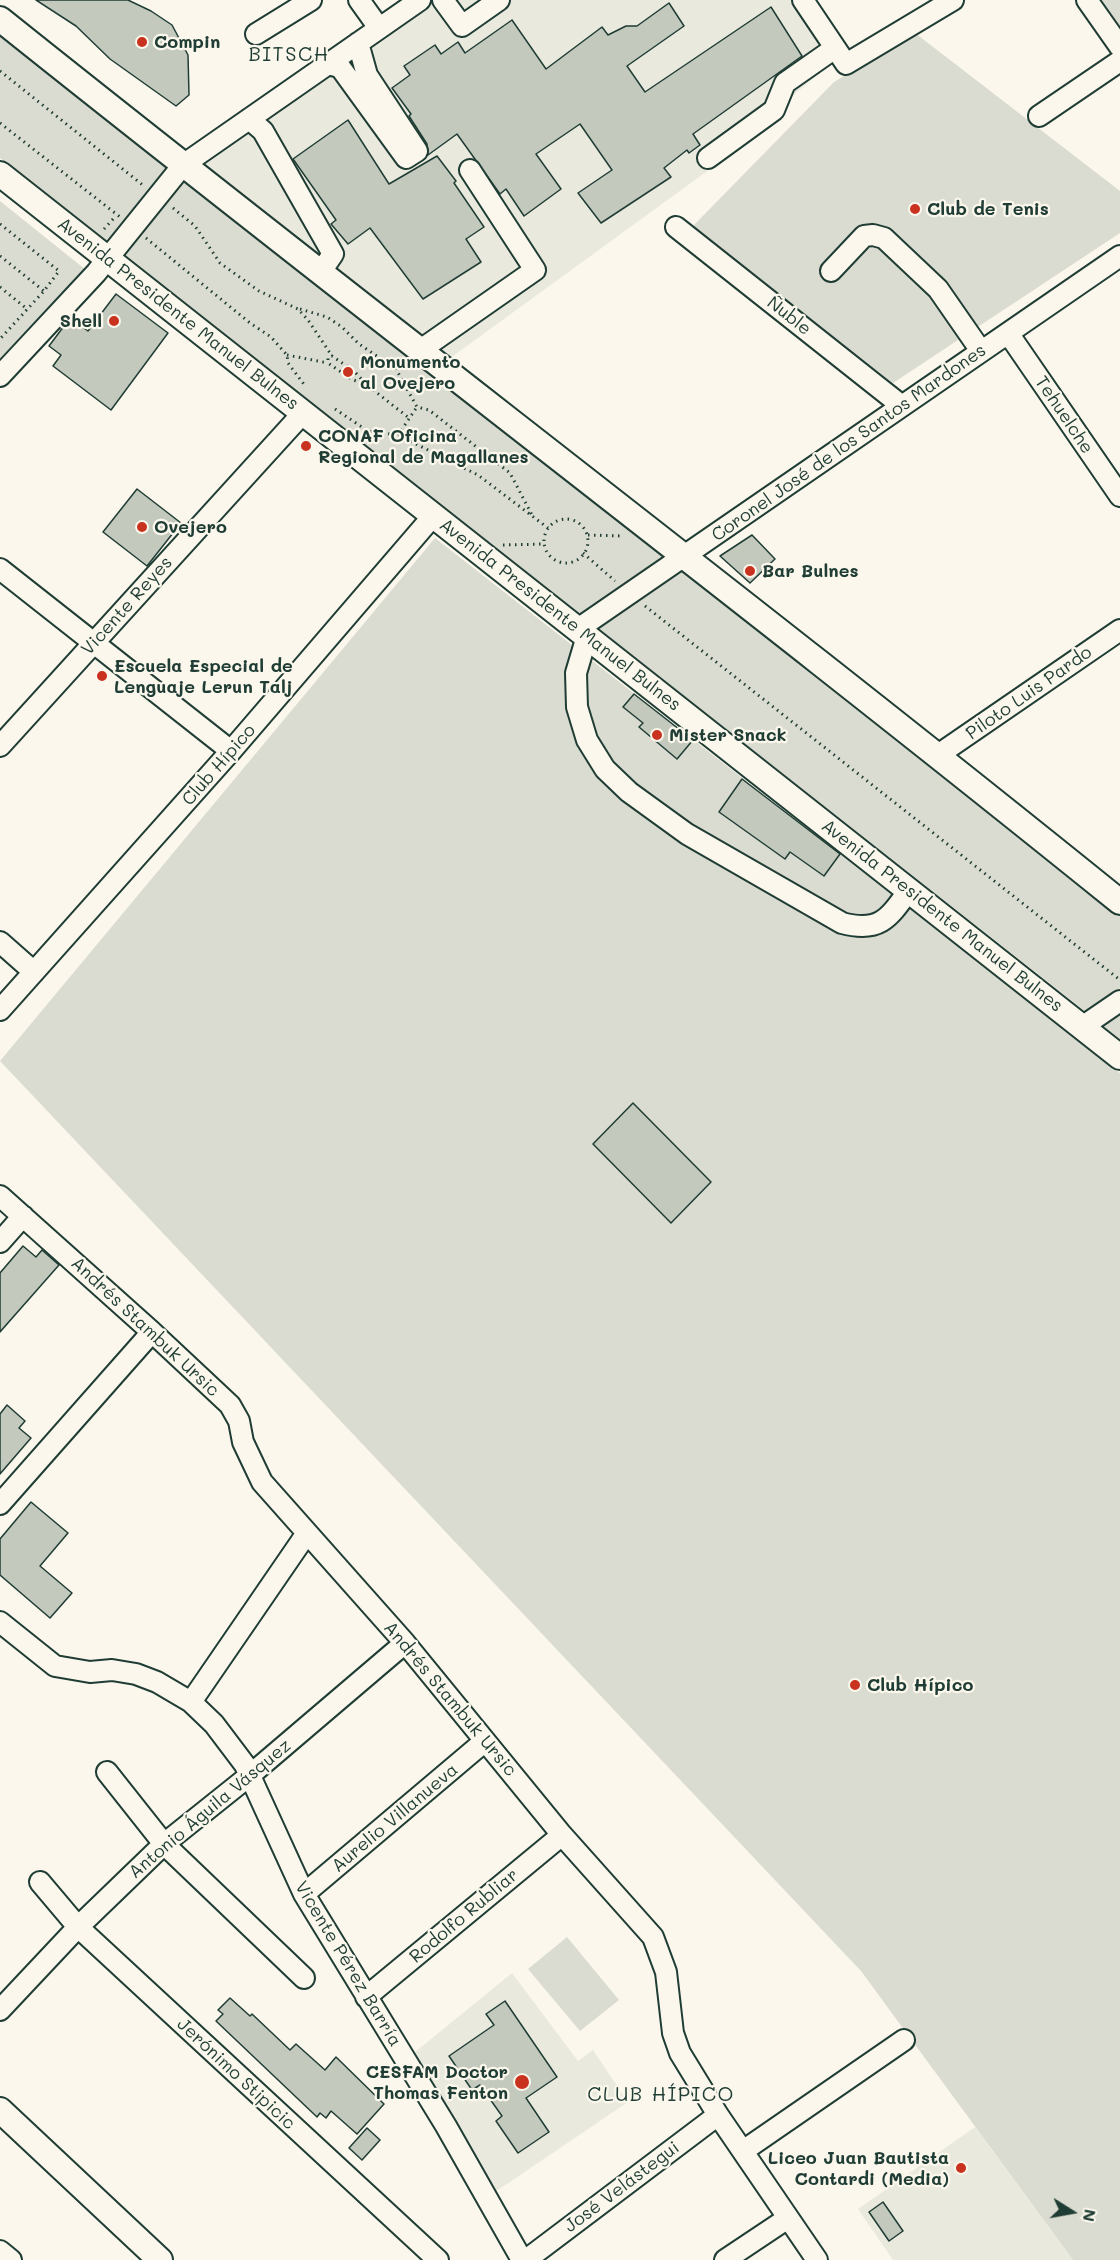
<!DOCTYPE html>
<html>
<head>
<meta charset="utf-8">
<style>
	body { margin:0 }
	#map { position:relative; width:1120px; height:2260px; overflow:hidden; background:#fbf7ec; font-family:Mali,sans-serif }
	canvas { display:block }
	.north { position:absolute; left:1042px; top:2182px; width:60px; height:60px; -webkit-text-stroke:4px #fbf7ec; paint-order:stroke; rotate:101deg; font-size:16px; font-weight:700; line-height:24px; text-align:center; color:#1f3d34 }
	.north::after { content:''; display:block; margin:auto; width:21px; height:27px; background:#1f3d34; clip-path:polygon(50% 0,100% 100%,50% 72%,0 100%) }
</style>
</head>
<body>
<div id="map">
<canvas width="1120" height="2260"></canvas>
<div class="north">N</div>
</div>
<script>
const g = document.querySelector('canvas').getContext('2d');
g.lineJoin = 'round';
function fill(path, color) { g.fillStyle = color; g.fill(path, 'evenodd'); }
function stroke(path, color, width, dash) { g.strokeStyle = color; g.lineWidth = width; g.lineCap = dash ? 'butt' : 'round'; g.setLineDash(dash || []); g.stroke(path); }
function label(font, color, halo, rows, align = 'center') {
  g.font = font + ' Mali,sans-serif'; g.lineWidth = 4.5; g.setLineDash([]); g.textBaseline = 'middle'; g.strokeStyle = halo; g.fillStyle = color; for (const [text, x, y, turn = 0] of rows) {
    g.save(); g.translate(x, y); g.rotate((+turn || 0) * Math.PI / 180); g.textAlign = isNaN(turn) ? turn : align; if (halo) g.strokeText(text, 0, 0); g.fillText(text, 0, 0); g.restore();
  }
}
const built = new Path2D(`
	M435,0H794L835,61L787,100L776,121L449,359L201,165Z
	M512,1973L578,2061L593,2050L628,2102L495,2192L414,2053Z
	M975,2127L1073,2260H893L858,2209Z`);
const green = new Path2D(`
	M1097,0H1120V33Z
	M915,33L1120,191V233L893,383L693,226L834,82Z
	M0,35L1120,915V988L1085,1011L0,158Z
	M0,201L86,270L0,363Z
	M435,538L1120,1073V2260H1073L861,1971L0,1061Z
	M1120,1010V1039L1100,1024Z
	M567,1937L619,2000L580,2031L528,1969Z`);
const building = new Path2D(`
	M36,0H128L151,11L172,25L188,55L189,95L176,106L110,59L76,26Z
	M669,3L684,26L627,66L645,92L771,7L802,56L693,134L700,145L689,153L687,150L664,168L671,177L601,223L578,193L612,170L580,124L536,154L561,189L524,216L506,189L500,194L457,134L428,155L427,144L409,116L411,114L392,88L410,75L404,66L435,45L441,54L458,42L465,53L512,20L546,69L602,27L608,35L626,26H637Z
	M348,120L389,184L437,156L456,181L454,183L484,227L466,239L481,262L423,299L370,228L348,244L331,224L336,220L293,159Z
	M116,294L168,333L111,410L53,366L61,355L49,346L70,318L88,331Z
	M137,489L181,523L147,566L103,532Z
	M752,535L775,559L750,583L720,556Z
	M634,694L693,740L677,759L639,727L643,723L623,707Z
	M742,779L840,854L824,876L790,852L785,859L719,812Z
	M633,1103L711,1182L671,1223L593,1144Z
	M23,1246L36,1257L42,1250L59,1265L0,1332V1273Z
	M7,1405L25,1421L19,1428L31,1438L0,1474V1414Z
	M31,1502L68,1533L40,1566L72,1593L50,1618L0,1575V1539Z
	M230,1998L250,2016L252,2014L290,2050L296,2044L325,2070L336,2057L384,2104L357,2134L331,2111L326,2118L320,2113L317,2117L216,2021L223,2014L218,2010Z
	M505,2001L557,2077L526,2098L549,2132L518,2153L496,2121L502,2116L480,2085L472,2090L449,2056L494,2025L486,2014Z
	M367,2128L380,2140L362,2160L349,2148Z
	M883,2202L903,2231L889,2241L869,2212Z`);
const path = new Path2D(`
	M0,71L144,186
	M0,123L120,217
	M173,208L195,226L220,263L259,291L298,309L308,320L332,356
	M0,224L59,271L44,291L0,339
	M104,229L114,218
	M146,238L250,323L271,337L287,355L288,363L306,387
	M0,256L44,291
	M0,287L27,309
	M300,309L327,317L342,327L359,344L396,369L417,407L429,410L510,473L532,515
	M287,355L328,363
	M367,385L351,379L328,363V358L332,356L354,371L367,385L409,418
	M335,409L368,431L398,435L478,475L548,528
	M398,435L417,407
	M544 541a22 22 0 1 1 44 0a22 22 0 1 1-44 0Z
	M588,535L623,536
	M503,545L544,544
	M583,553L615,581
	M645,606L1120,980`);
const minor = new Path2D(`
	M359,0L379,28
	M443,0L462,26L499,0
	M803,0L846,64L953,0
	M1087,0L1120,47
	M256,34L311,0
	M328,64L340,67L406,158L417,151L367,75L358,43
	M1039,116L1120,61
	M249,119L263,131L333,254L320,273
	M708,158L774,110L785,83L835,48
	M676,227L902,406
	M831,271L864,236L873,235L884,238L938,289L981,351
	M1008,333L1120,496
	M419,351L535,270L470,170
	M0,376L96,273L183,165L420,0
	M0,569L231,751
	M578,629L1120,256
	M587,636L576,673L577,707L587,740L605,769L629,792L687,834L842,923C880,933 889,918 909,890
	M0,746L303,413
	M938,755L1120,630
	M0,942L34,972
	M0,1010L231,751L433,516
	M1082,1027L1120,1001
	M0,1196L152,1332L230,1405L239,1421L243,1442L262,1482L405,1643L562,1835L653,1937L666,1972L673,2033L680,2053L718,2115L817,2260
	M0,1242L23,1216
	M0,1504L152,1332
	M0,1622L55,1666L90,1672L112,1670L136,1674L157,1682L191,1702L214,1724L245,1765L304,1894L446,2126L522,2260
	M191,1702L307,1533
	M107,1772L164,1844L304,1978
	M40,1882L78,1927L438,2260
	M304,1894L485,1741
	M366,1997L562,1835
	M0,2010L78,1927L164,1844L249,1776L405,1643
	M743,2151L904,2040
	M0,2251L11,2260
	M526,2260L718,2115
	M725,2260L788,2218`);
const major = new Path2D(`
	M0,19C371,316 750,603 1120,902
	M0,174L1120,1057
	M0,2110L160,2260`);
const markers = [
	[142,42,6,"#c8321e"],
	[915,209,6,"#c8321e"],
	[114,321,6,"#c8321e"],
	[348,372,6,"#c8321e"],
	[306,446,6,"#c8321e"],
	[142,527,6,"#c8321e"],
	[750,571,6,"#c8321e"],
	[102,676,6,"#c8321e"],
	[657,735,6,"#c8321e"],
	[855,1685,6,"#c8321e"],
	[522,2082,8,"#c8321e"],
	[961,2168,6,"#c8321e"]
];
const poiNames = [
	["Compin",154,42],
	["Club de Tenis",927,209],
	["Shell",102,321,"right"],
	["Monumento",360,362],
	["al Ovejero",360,383],
	["CONAF Oficina",318,436],
	["Regional de Magallanes",318,457],
	["Ovejero",154,527],
	["Bar Bulnes",762,571],
	["Escuela Especial de",114,666],
	["Lenguaje Lerun Talj",114,687],
	["Mister Snack",669,735],
	["Club Hípico",867,1685],
	["CESFAM Doctor",508,2072,"right"],
	["Thomas Fenton",508,2093,"right"],
	["Liceo Juan Bautista",949,2158,"right"],
	["Contardi (Media)",949,2179,"right"]
];
const streetNames = [
	["Avenida Presidente Manuel Bulnes",178,314,38],
	["Ñuble",789,316,38],
	["Tehuelche",1064,415,56],
	["Coronel José de los Santos Mardones",849,443,-35],
	["Vicente Reyes",127,606,-48],
	["Avenida Presidente Manuel Bulnes",560,615,38],
	["Piloto Luis Pardo",1029,693,-35],
	["Club Hípico",219,765,-49],
	["Avenida Presidente Manuel Bulnes",942,916,38],
	["Andrés Stambuk Ursic",145,1327,43],
	["Andrés Stambuk Ursic",450,1699,50],
	["Antonio Águila Vásquez",210,1809,-40],
	["Aurelio Villanueva",395,1818,-40],
	["Rodolfo Rubliar",464,1916,-40],
	["Vicente Pérez Barría",348,1964,59],
	["Jerónimo Stipicic",236,2074,43],
	["José Velástegui",622,2187,-37]
];
const neighbourhoodNames = [
	["BITSCH",289,55],
	["CLUB HÍPICO",661,2095]
];
fill(built, '#eae9de');
fill(green, '#dbdcd1');
fill(building, '#c4c9be');
stroke(building, '#1f3d34', 1.5);
stroke(minor, '#1f3d34', 24);
stroke(major, '#1f3d34', 28);
stroke(path, '#1f3d34', 3, [1.5, 4.5]);
stroke(minor, '#fbf7ec', 20);
stroke(major, '#fbf7ec', 24);
for (const [x, y, r, color] of markers) { const dot = new Path2D(); dot.arc(x, y, r, 0, 2 * Math.PI); g.fillStyle = color; g.fill(dot); stroke(dot, '#fbf7ec', 2); }
label('bold 18px', '#1f3d34', '#fbf7ec', poiNames, 'left');
label('18px', '#1f3d34', '#fbf7ec', streetNames);
g.letterSpacing = '1.5px';
label('20px', '#1f3d34', '#fbf7ec', neighbourhoodNames);
g.letterSpacing = '0px';
</script>
</body>
</html>
